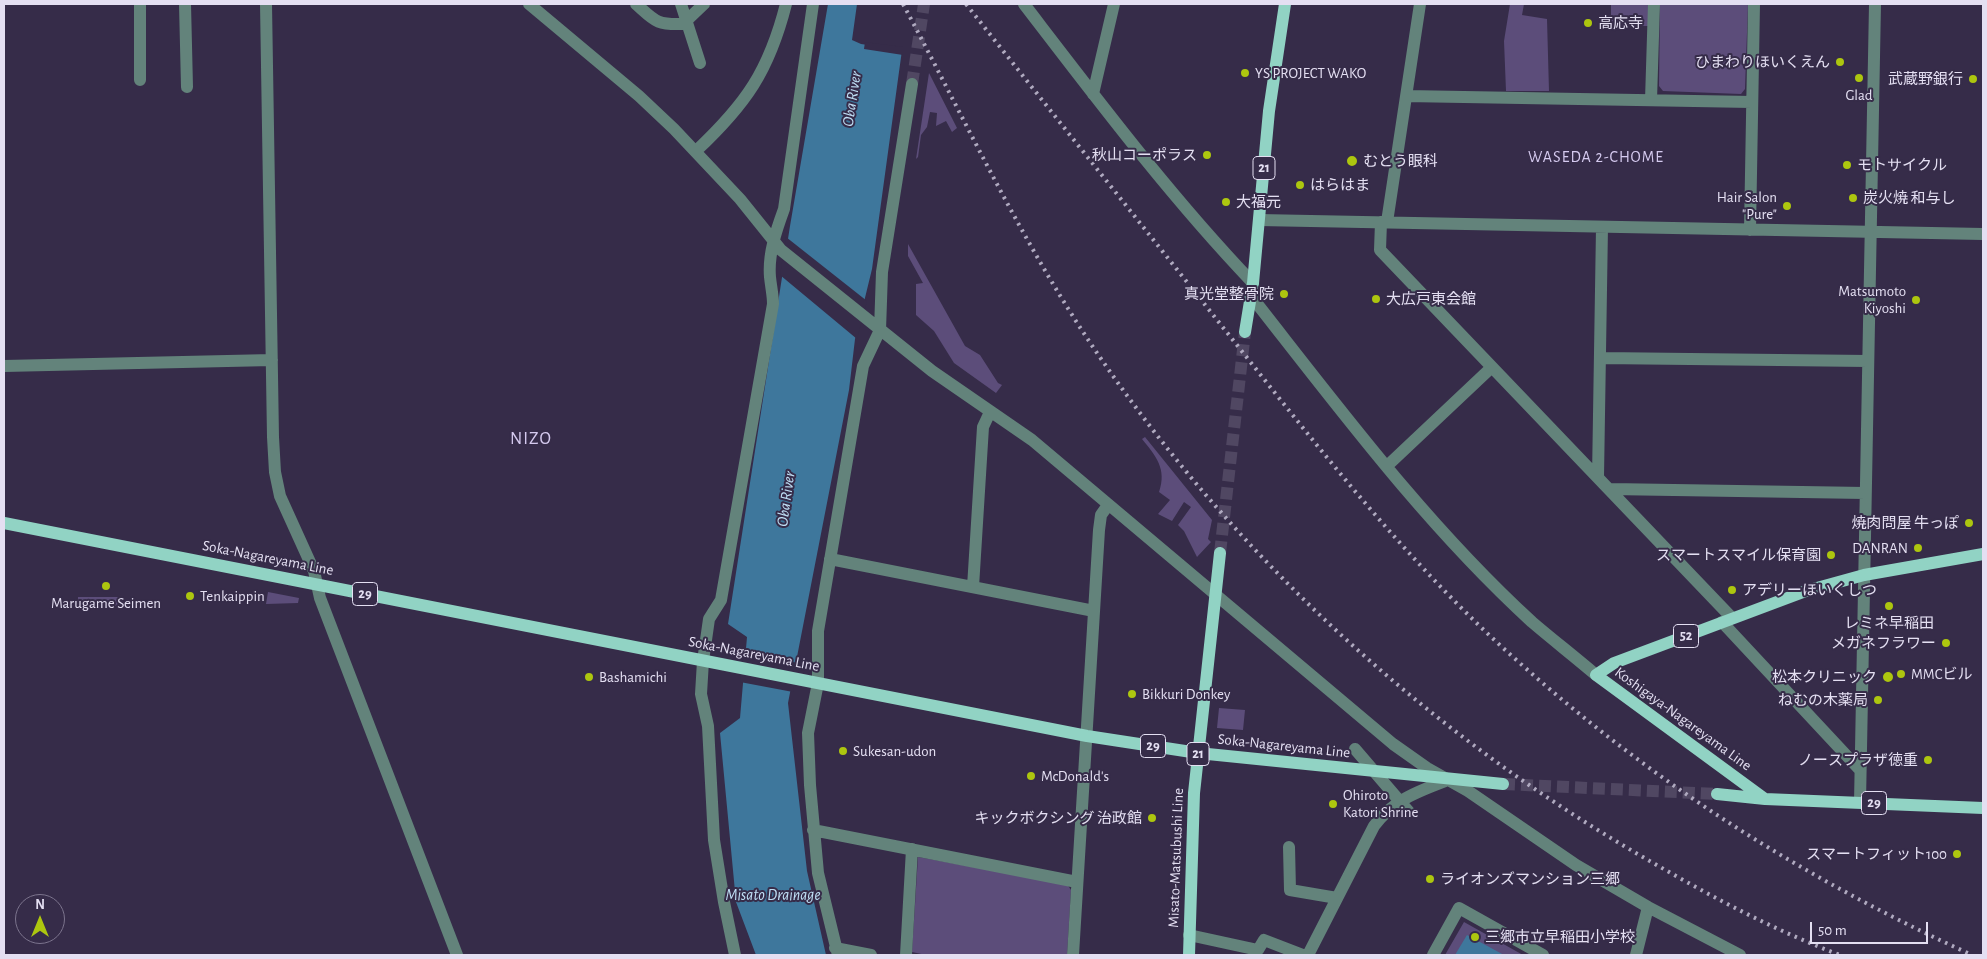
<!DOCTYPE html>
<html>
<head>
<meta charset="utf-8">
<style>
	body { margin:0 }
	#map { position:relative; width:1987px; height:959px; overflow:hidden; background:#362c49; font-family:"Alegreya Sans",sans-serif }
	canvas { display:block }
	.frame { position:absolute; inset:0; border:5px solid #e4dff2; pointer-events:none }
	.north { position:absolute; left:15px; top:894px; width:50px; height:50px; box-sizing:border-box; background:#362c49; border:1px solid #7c748d; border-radius:50%; rotate:0deg; font-size:14px; font-weight:700; line-height:20px; text-align:center; color:#e4dff2 }
	.north::after { content:''; display:block; margin:auto; width:18px; height:22px; background:#adc60f; clip-path:polygon(50% 0,100% 100%,50% 72%,0 100%) }
	.scale { position:absolute; left:1810px; top:922px; width:118px; height:22px; box-sizing:border-box; border:2px solid #e4dff2; border-top:0; padding-left:6px; font-size:15px; line-height:18px; white-space:nowrap; color:#e4dff2; -webkit-text-stroke:4px #362c49; paint-order:stroke }
</style>
</head>
<body>
<div id="map">
<canvas width="1987" height="959"></canvas>
<div class="frame"></div>
<div class="north">N</div>
<div class="scale">50 m</div>
</div>
<script>
const g = document.querySelector('canvas').getContext('2d');
g.lineJoin = 'round';
function fill(path, color) { g.fillStyle = color; g.fill(path, 'evenodd'); }
function stroke(path, color, width, dash) { g.strokeStyle = color; g.lineWidth = width; g.lineCap = dash ? 'butt' : 'round'; g.setLineDash(dash || []); g.stroke(path); }
function label(font, color, halo, rows, align = 'center') {
  g.font = font + ' "Alegreya Sans","Noto Sans JP",sans-serif'; g.lineWidth = 4; g.setLineDash([]); g.textBaseline = 'middle'; g.strokeStyle = halo; g.fillStyle = color; for (const [text, x, y, turn = 0] of rows) {
    g.save(); g.translate(x, y); g.rotate((+turn || 0) * Math.PI / 180); g.textAlign = isNaN(turn) ? turn : align; if (halo) g.strokeText(text, 0, 0); g.fillText(text, 0, 0); g.restore();
  }
}
const green = new Path2D(`
	M1510,4H1524L1522,15L1547,19L1549,91H1506L1504,41Z
	M1611,4H1650V26H1611Z
	M1660,4H1748L1745,89L1741,94L1663,91L1659,86Z
	M929,73L957,128L952,132L946,121L936,126L937,113L930,112L927,127L921,135L918,157L916,159Z
	M908,244L965,346L980,355L998,383L1002,385L996,393L954,363L934,331L916,315V284L923,283L908,256Z
	M1145,437L1212,520L1208,539L1211,542L1197,557L1184,531L1178,525L1191,507L1184,502L1172,521L1158,514L1170,500L1159,492C1167,469 1156,456 1142,439Z
	M268,592L299,598L298,603L266,604Z
	M78,597H122V606L78,607Z
	M1219,708L1245,710L1243,730L1217,728Z
	M918,857L1067,884L1071,890L1067,955H926L912,952Z
	M1464,922L1523,955H1445Z`);
const water = new Path2D(`
	M828,4H857L852,40L861,44L902,50L872,269L855,339L849,390L788,703L807,871L826,955H756L736,902L720,733L740,718L747,637L728,624L790,226Z
	M1467,935L1504,955H1455Z`);
const pier = new Path2D(`
	M865,42L903,47V55L864,49Z
	M786,237L867,301L857,339L780,275Z
	M743,652L798,663L793,692L740,682Z`);
const minorTunnel = new Path2D(`
	M912,84L924,4`);
const majorTunnel = new Path2D(`
	M1220,553L1245,332
	M1503,784L1717,794`);
const minor = new Path2D(`
	M140,4V80
	M185,4L187,87
	M266,4L273,437L275,472L280,496L314,571L320,598L457,955
	M529,4L639,96L674,129L740,199L781,250L932,371L1032,440L1393,744L1427,768L1468,791L1576,865L1648,907L1740,955
	M636,4C655,21 656,25 683,24L704,4
	M681,4L700,63
	M1024,4C1097,99 1170,196 1253,283
	M1093,94L1114,4
	M1406,96L1752,102
	M1651,100L1654,4
	M696,151C746,104 769,71 786,4
	M1259,220L1983,234
	M1381,222L1380,250L1732,618
	M1387,222L1420,4
	M1750,230L1754,4
	M1251,296C1339,408 1426,525 1532,622C1553,640 1575,657 1596,675
	M1601,358L1868,361
	M4,366L272,360
	M1387,466L1492,367
	M1598,477L1602,227
	M1610,489L1865,493
	M830,559L1094,611
	M973,587L983,427L990,412
	M1722,622L1860,770
	M1355,749L1409,812
	M1860,802L1875,4
	M813,830L1077,882
	M1289,847L1290,890L1337,898
	M1189,935L1258,950L1264,940L1303,955
	M835,948L871,955
	M735,955L724,902L714,840L708,726L701,694L703,661L709,619L721,600L773,304C773,295 771,287 770,277C768,254 776,231 784,209L813,4
	M838,955L818,873L810,785L808,733L818,683V631L863,366L880,330L882,272L912,84
	M906,955L912,849
	M1073,955L1099,530L1101,515L1108,505
	M1308,955L1374,826C1393,800 1419,791 1448,780
	M1433,955L1459,908L1543,955
	M1636,955L1648,907`);
const major = new Path2D(`
	M1245,332L1253,283L1269,111L1285,4
	M4,523L1087,736L1198,753L1503,784
	M1717,794L1765,799L1983,808
	M1765,799L1596,675L1614,663L1806,591L1864,575L1983,554
	M1189,955L1194,793L1220,553`);
const rail = new Path2D(`
	M903,4C962,114 1016,230 1085,335C1229,553 1428,735 1655,864C1714,898 1776,931 1840,955
	M966,4C1053,114 1141,224 1229,335C1318,447 1406,561 1513,657C1653,783 1801,877 1972,955`);
const markers = [
	[1588,23,5,"#adc60f"],
	[1840,62,5,"#adc60f"],
	[1245,73,5,"#adc60f"],
	[1859,78,5,"#adc60f"],
	[1973,79,5,"#adc60f"],
	[1207,155,5,"#adc60f"],
	[1352,161,6,"#adc60f"],
	[1847,165,5,"#adc60f"],
	[1300,185,5,"#adc60f"],
	[1853,198,5,"#adc60f"],
	[1226,202,5,"#adc60f"],
	[1787,206,5,"#adc60f"],
	[1284,294,5,"#adc60f"],
	[1376,299,5,"#adc60f"],
	[1916,300,5,"#adc60f"],
	[1969,523,5,"#adc60f"],
	[1918,548,5,"#adc60f"],
	[1831,555,5,"#adc60f"],
	[106,586,5,"#adc60f"],
	[1732,590,5,"#adc60f"],
	[190,596,5,"#adc60f"],
	[1889,606,5,"#adc60f"],
	[1946,643,5,"#adc60f"],
	[1901,674,5,"#adc60f"],
	[589,677,5,"#adc60f"],
	[1888,677,6,"#adc60f"],
	[1132,694,5,"#adc60f"],
	[1878,700,5,"#adc60f"],
	[843,751,5,"#adc60f"],
	[1928,760,5,"#adc60f"],
	[1031,776,5,"#adc60f"],
	[1333,804,5,"#adc60f"],
	[1152,818,5,"#adc60f"],
	[1957,854,5,"#adc60f"],
	[1430,879,5,"#adc60f"],
	[1475,937,5,"#adc60f"]
];
const shields = [
	[1264,168,22],
	[365,594,25],
	[1686,636,25],
	[1153,746,25],
	[1198,754,22],
	[1874,803,25]
];
const shieldNames = [
	["21",1264,168],
	["29",365,594],
	["52",1686,636],
	["29",1153,746],
	["21",1198,754],
	["29",1874,803]
];
const poiNames = [
	["高応寺",1598,23],
	["ひまわりほいくえん",1830,62,"right"],
	["YS PROJECT WAKO",1255,73],
	["武蔵野銀行",1963,79,"right"],
	["Glad",1859,95,"center"],
	["秋山コーポラス",1197,155,"right"],
	["むとう眼科",1363,161],
	["モトサイクル",1857,165],
	["はらはま",1310,185],
	["Hair Salon",1777,197,"right"],
	["\"Pure\"",1777,214,"right"],
	["炭火焼 和与し",1863,198],
	["大福元",1236,202],
	["Matsumoto",1906,291,"right"],
	["Kiyoshi",1906,308,"right"],
	["真光堂整骨院",1274,294,"right"],
	["大広戸東会館",1386,299],
	["焼肉問屋 牛っぽ",1959,523,"right"],
	["DANRAN",1908,548,"right"],
	["スマートスマイル保育園",1821,555,"right"],
	["アデリーほいくしつ",1742,590],
	["Tenkaippin",200,596],
	["Marugame Seimen",106,603,"center"],
	["レミネ早稲田",1889,623,"center"],
	["メガネフラワー",1936,643,"right"],
	["MMCビル",1911,674],
	["Bashamichi",599,677],
	["松本クリニック",1877,677,"right"],
	["Bikkuri Donkey",1142,694],
	["ねむの木薬局",1868,700,"right"],
	["Sukesan-udon",853,751],
	["ノースプラザ徳重",1918,760,"right"],
	["McDonald's",1041,776],
	["Ohiroto",1343,795],
	["Katori Shrine",1343,812],
	["キックボクシング 治政館",1142,818,"right"],
	["スマートフィット100",1947,854,"right"],
	["ライオンズマンション三郷",1440,879],
	["三郷市立早稲田小学校",1485,937]
];
const streetNames = [
	["Soka-Nagareyama Line",268,558,11],
	["Soka-Nagareyama Line",754,654,11],
	["Koshigaya-Nagareyama Line",1683,719,36],
	["Soka-Nagareyama Line",1284,746,6],
	["Misato-Matsubushi Line",1176,858,-88]
];
const waterNames = [
	["Oba River",852,99,-81],
	["Oba River",786,499,-82],
	["Misato Drainage",773,895]
];
const neighbourhoodNames = [
	["WASEDA 2-CHOME",1596,157]
];
const quarterNames = [
	["NIZO",531,439]
];
fill(green, '#5c4d7a');
fill(water, '#3e779c');
fill(pier, '#362c49');
stroke(minorTunnel, '#504762', 12, [12, 6]);
stroke(majorTunnel, '#504762', 12, [12, 6]);
stroke(minor, '#63837b', 12);
stroke(major, '#91d3c4', 12);
stroke(rail, '#b0aac0', 4, [2.5, 5]);
for (const [x, y, r, color] of markers) { const dot = new Path2D(); dot.arc(x, y, r, 0, 2 * Math.PI); g.fillStyle = color; g.fill(dot); stroke(dot, '#362c49', 2); }
for (const [x, y, w] of shields) { const box = new Path2D(); box.roundRect(x - w / 2, y - 11.5, w, 23, 4); g.fillStyle = '#362c49'; g.fill(box); stroke(box, '#e4dff2', 1); }
label('bold 14px', '#e4dff2', null, shieldNames);
label('15px', '#e4dff2', '#362c49', poiNames, 'left');
label('15px', '#e4dff2', '#362c49', streetNames);
label('italic 16px', '#c0e0f6', '#362c49', waterNames);
g.letterSpacing = '1px';
label('16px', '#d5caef', '#362c49', neighbourhoodNames);
g.letterSpacing = '0px';
g.letterSpacing = '1px';
label('18px', '#d5caef', '#362c49', quarterNames);
g.letterSpacing = '0px';
</script>
</body>
</html>
